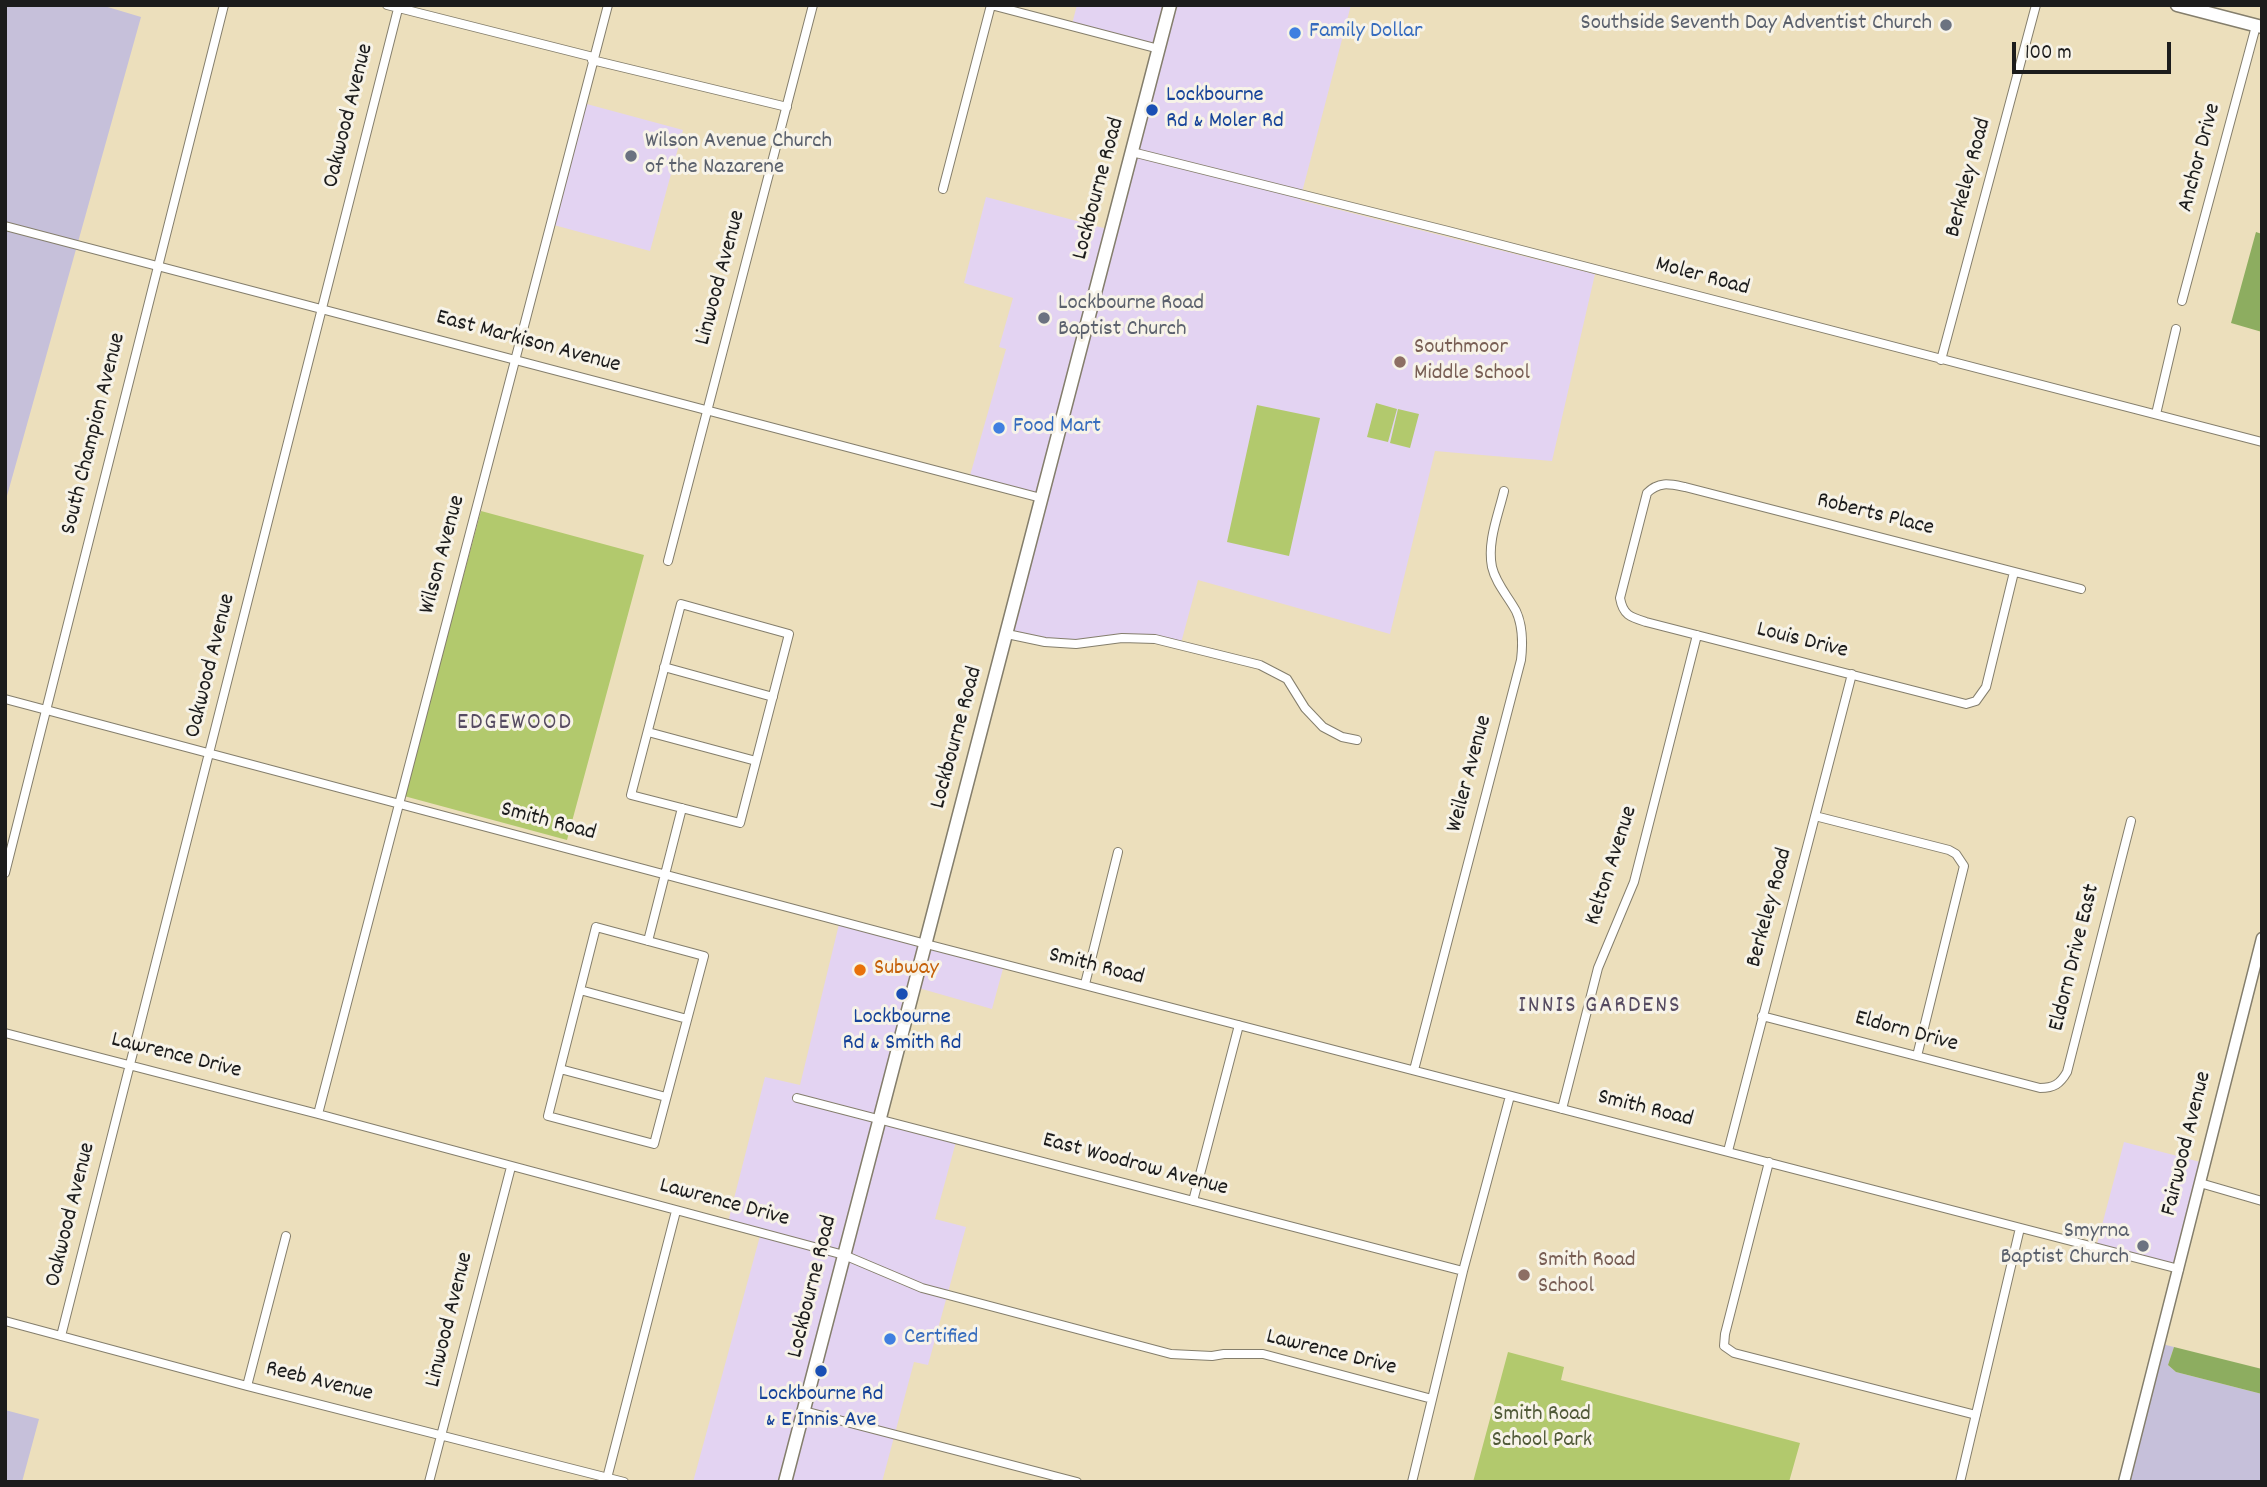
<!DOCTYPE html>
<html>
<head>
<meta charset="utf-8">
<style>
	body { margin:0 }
	#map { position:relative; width:2267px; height:1487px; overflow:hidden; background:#ecdfbc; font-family:Dekko,sans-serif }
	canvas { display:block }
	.frame { position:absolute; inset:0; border:7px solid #1c1c1c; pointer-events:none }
	.scale { position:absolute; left:2012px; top:42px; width:159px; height:32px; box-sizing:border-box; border:4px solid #1c1c1c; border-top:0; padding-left:9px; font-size:21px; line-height:24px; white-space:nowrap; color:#1c1c1c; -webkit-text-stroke:5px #f7f3e8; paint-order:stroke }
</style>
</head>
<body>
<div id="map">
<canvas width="2267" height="1487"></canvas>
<div class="frame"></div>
<div class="scale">100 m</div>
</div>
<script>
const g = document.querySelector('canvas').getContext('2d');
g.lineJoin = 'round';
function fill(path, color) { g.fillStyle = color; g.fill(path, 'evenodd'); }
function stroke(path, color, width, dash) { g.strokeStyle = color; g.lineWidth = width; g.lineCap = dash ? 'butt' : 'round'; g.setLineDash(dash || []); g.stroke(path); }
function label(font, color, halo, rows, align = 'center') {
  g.font = font + ' Dekko,sans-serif'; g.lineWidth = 6; g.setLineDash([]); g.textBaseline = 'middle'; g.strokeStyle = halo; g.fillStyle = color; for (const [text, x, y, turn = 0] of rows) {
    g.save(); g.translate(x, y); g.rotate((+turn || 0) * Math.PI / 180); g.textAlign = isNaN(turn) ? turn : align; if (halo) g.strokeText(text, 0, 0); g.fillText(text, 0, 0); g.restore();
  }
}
const built = new Path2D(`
	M1077,5H1351L1300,200L1595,274L1552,461L1435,451L1390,634L1198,580L1181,643L1142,635L1048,642L1006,633L1040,499L969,479L1006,349L999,347L1013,298L964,283L986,197L1111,230L1159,49L1072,24Z
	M583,103L683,130L650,251L550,224Z
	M840,920L1004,965L992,1009L915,987L880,1117L957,1138L935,1219L966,1227L928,1365L914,1362L882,1482H693L760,1236L727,1226L765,1077L800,1085Z
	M2124,1142L2204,1163L2178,1265L2097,1244Z`);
const industrial = new Path2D(`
	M5,5H101L141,17L5,503Z
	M2158,1343L2174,1347L2168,1365L2176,1372L2262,1394V1482H2122Z
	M5,1410L39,1419L22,1482H5Z`);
const green = new Path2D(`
	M1376,403L1397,409L1388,442L1367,437Z
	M1257,405L1320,418L1289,556L1227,542Z
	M1398,409L1419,414L1410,448L1390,443Z
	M481,511L644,555L567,840L404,796Z
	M1508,1352L1564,1367L1561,1380L1800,1443L1789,1482H1473Z`);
const forest = new Path2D(`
	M2256,232L2262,234V332L2231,323Z
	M2174,1347L2262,1369V1394L2176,1372L2168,1365Z`);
const minor = new Path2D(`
	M387,5L593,57
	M991,5L1159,49
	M592,60L787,107
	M1132,152L1448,231L2262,442
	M943,189L991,5
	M5,226L1041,498
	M2182,301L2256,26
	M1941,360L2036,5
	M2156,414L2176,329
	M668,561L813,5
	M2014,572L1986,687L1976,701L1966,704L1646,622C1630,617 1623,615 1620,598L1647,493C1659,481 1670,484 1685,487L2081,589
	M681,604L789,634L740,823L631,795Z
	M1007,634L1045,642L1076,644L1122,638L1155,639L1260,665L1287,679L1305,708L1323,727L1342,737L1357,740
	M664,667L773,697
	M5,699L926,944L2179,1269
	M648,732L756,761
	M1815,816L1949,850L1956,854L1964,866L1917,1056
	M5,873L224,5
	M596,927L704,956L654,1144L548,1116Z
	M648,941L682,808
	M1085,984L1118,852
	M580,990L687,1019
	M1762,1016L2040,1088C2054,1088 2060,1084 2067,1072L2131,821
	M5,1033L318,1114L844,1255L922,1288L1171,1354L1212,1356L1224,1354H1263L1432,1399
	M560,1069L666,1097
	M1414,1070L1521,660C1523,643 1523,626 1516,611C1508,596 1496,584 1492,567C1487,542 1498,516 1504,491
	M797,1098L1463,1271
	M1562,1109L1598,968L1634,882L1697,635
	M318,1114L608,5
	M1728,1151L1852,674
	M1769,1162L1725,1334L1724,1346L1734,1353L1976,1415
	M2200,1183L2262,1201
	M1193,1201L1239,1025
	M5,1321L247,1386L624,1482
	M61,1336L399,5
	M247,1386L286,1236
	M804,1411L1077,1482
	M429,1482L511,1167
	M606,1482L676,1211
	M1412,1482L1463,1271L1510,1096
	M1960,1482L2020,1228`);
const tertiary = new Path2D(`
	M2124,1482L2262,938`);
const secondary = new Path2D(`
	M2177,5L2262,27
	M785,1482L1170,5`);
const markers = [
	[1946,25,7,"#6b7280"],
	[1295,33,7,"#3f7fe0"],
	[1152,110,7,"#1a4fb4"],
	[631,156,7,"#6b7280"],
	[1044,318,7,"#6b7280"],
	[1400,362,7,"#8d6e63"],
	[999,428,7,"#3f7fe0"],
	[860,970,7,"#e8710a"],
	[902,994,7,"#1a4fb4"],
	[2143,1246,7,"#6b7280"],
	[1524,1275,7,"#8d6e63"],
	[890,1339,7,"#3f7fe0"],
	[821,1371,7,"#1a4fb4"]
];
const worshipNames = [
	["Southside Seventh Day Adventist Church",1932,25],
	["Wilson Avenue Church",645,143,"left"],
	["of the Nazarene",645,169,"left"],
	["Lockbourne Road",1058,305,"left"],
	["Baptist Church",1058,331,"left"],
	["Smyrna",2129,1233],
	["Baptist Church",2129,1259]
];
const shopNames = [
	["Family Dollar",1309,33],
	["Food Mart",1013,428],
	["Certified",904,1339]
];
const transitNames = [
	["Lockbourne",1166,97,"left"],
	["Rd & Moler Rd",1166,123,"left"],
	["Lockbourne",902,1019],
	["Rd & Smith Rd",902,1045],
	["Lockbourne Rd",821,1396],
	["& E Innis Ave",821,1422]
];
const streetNames = [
	["Oakwood Avenue",350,116,-76],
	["Anchor Drive",2201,158,-75],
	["Berkeley Road",1970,178,-75],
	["Lockbourne Road",1100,189,-75],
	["Linwood Avenue",722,278,-75],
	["Moler Road",1702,278,15],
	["East Markison Avenue",528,343,15],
	["South Champion Avenue",95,434,-76],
	["Roberts Place",1875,516,14],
	["Wilson Avenue",444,555,-75],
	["Louis Drive",1802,642,14],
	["Oakwood Avenue",212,666,-76],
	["Lockbourne Road",958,738,-75],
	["Weiler Avenue",1471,774,-75],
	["Smith Road",548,823,15],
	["Kelton Avenue",1613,866,-72],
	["Berkeley Road",1771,908,-75],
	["Eldorn Drive East",2076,958,-76],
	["Smith Road",1096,968,14],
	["Eldorn Drive",1906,1033,15],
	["Lawrence Drive",176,1057,14],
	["Smith Road",1645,1110,14],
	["Fairwood Avenue",2188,1144,-76],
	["East Woodrow Avenue",1135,1166,15],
	["Lawrence Drive",724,1204,15],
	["Oakwood Avenue",72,1215,-76],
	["Lockbourne Road",814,1287,-76],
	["Linwood Avenue",451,1320,-76],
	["Lawrence Drive",1331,1354,14],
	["Reeb Avenue",319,1383,14]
];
const educationNames = [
	["Southmoor",1414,349],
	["Middle School",1414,375],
	["Smith Road",1538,1262],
	["School",1538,1288]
];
const foodNames = [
	["Subway",874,970]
];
const parkNames = [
	["Smith Road",1542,1416],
	["School Park",1542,1442]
];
const neighbourhoodNames = [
	["EDGEWOOD",515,725],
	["INNIS GARDENS",1600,1008]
];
fill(built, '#e3d3f2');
fill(industrial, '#c6c0da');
fill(green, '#b2c96d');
fill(forest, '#8dad60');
stroke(minor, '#847e6c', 10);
stroke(tertiary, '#847e6c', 13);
stroke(secondary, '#847e6c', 15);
stroke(minor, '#fff', 8);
stroke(tertiary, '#fff', 10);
stroke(secondary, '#fff', 12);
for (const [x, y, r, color] of markers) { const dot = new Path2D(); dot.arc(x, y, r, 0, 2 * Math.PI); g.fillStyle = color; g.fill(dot); stroke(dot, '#f7f3e8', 2.5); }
label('23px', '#5b616d', '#f7f3e8', worshipNames, 'right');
label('23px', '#366cbe', '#f7f3e8', shopNames, 'left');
label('23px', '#164399', '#f7f3e8', transitNames);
label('23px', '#1c1c1c', '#f7f3e8', streetNames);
label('23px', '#785e54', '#f7f3e8', educationNames, 'left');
label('23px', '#c56008', '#f7f3e8', foodNames, 'left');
label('23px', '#505938', '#f7f3e8', parkNames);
g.letterSpacing = '2px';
label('24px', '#564b61', '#f7f3e8', neighbourhoodNames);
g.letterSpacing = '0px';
</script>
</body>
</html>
